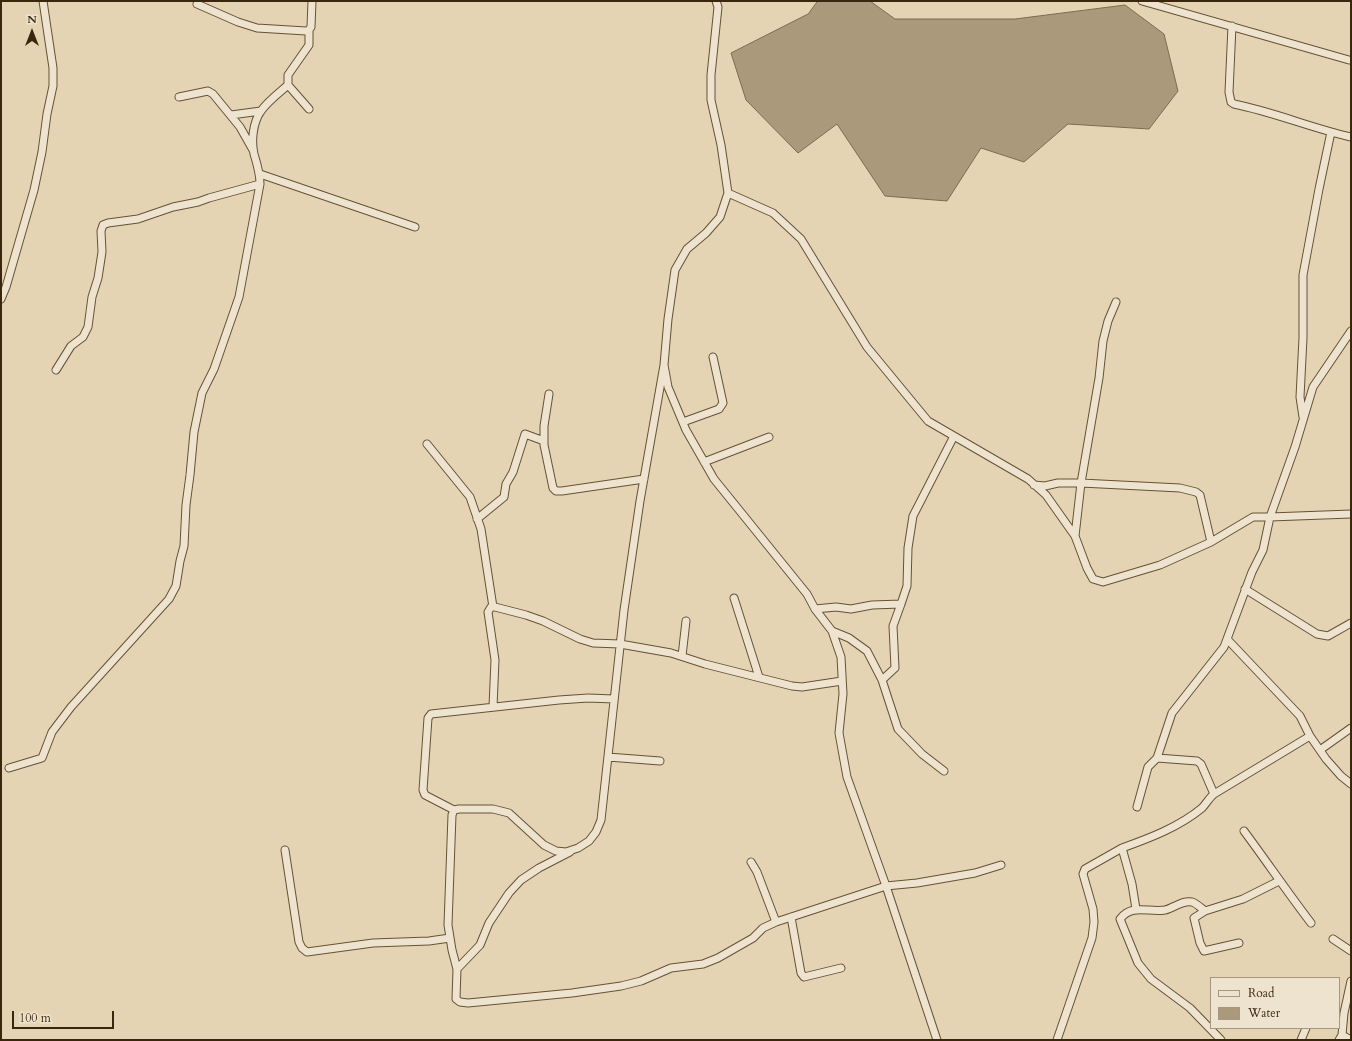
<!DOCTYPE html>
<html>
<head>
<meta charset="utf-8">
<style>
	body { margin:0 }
	#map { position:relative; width:1352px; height:1041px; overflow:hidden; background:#e5d4b4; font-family:Cardo,serif }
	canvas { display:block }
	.frame { position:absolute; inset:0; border:2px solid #3a260c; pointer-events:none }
	.legend { position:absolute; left:1210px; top:977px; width:130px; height:52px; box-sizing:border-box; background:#eee3ce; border:1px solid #a69780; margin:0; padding:5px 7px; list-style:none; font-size:12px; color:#3a260c }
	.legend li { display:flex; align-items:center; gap:8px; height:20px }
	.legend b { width:20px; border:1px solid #a69780 }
	.north { position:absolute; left:12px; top:12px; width:40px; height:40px; -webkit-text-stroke:3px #eee3ce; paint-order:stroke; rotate:0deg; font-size:11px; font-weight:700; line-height:16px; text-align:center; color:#3a260c }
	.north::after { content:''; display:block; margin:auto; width:14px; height:18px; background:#3a260c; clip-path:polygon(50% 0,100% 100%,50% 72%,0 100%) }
	.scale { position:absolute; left:12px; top:1011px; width:102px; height:18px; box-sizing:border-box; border:2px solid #3a260c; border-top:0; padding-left:5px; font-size:12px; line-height:14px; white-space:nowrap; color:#3a260c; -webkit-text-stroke:3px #eee3ce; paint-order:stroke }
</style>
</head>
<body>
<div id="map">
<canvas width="1352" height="1041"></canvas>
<div class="frame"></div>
<ul class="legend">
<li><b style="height:5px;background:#eee3ce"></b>Road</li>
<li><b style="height:11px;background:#ab997b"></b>Water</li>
</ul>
<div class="north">N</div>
<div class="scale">100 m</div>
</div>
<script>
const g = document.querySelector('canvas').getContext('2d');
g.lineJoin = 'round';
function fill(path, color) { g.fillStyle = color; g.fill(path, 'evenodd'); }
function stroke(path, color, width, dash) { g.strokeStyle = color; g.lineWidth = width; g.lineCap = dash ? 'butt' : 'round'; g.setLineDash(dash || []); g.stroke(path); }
const water = new Path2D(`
	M818,1H870L895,19H1015L1125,5L1164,34L1178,91L1149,129L1068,124L1024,162L981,148L947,201L885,196L837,124L798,153L746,100L731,53L808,14Z`);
const minor = new Path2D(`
	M716,1L718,7L711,75V100L721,145L728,193L720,217L706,233L687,249L675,270L668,319L664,365L668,387L686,430L714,479L807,594L815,609L832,631L841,657L843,694L839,733L847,777L886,886L937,1040
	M1142,1L1349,60
	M197,4L238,22L257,28L306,31L309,30L311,27L312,1
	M1232,26L1229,92L1231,102L1234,104C1274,112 1311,128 1351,137
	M288,85L309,109
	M179,97L208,91L213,94L240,127L253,150
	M231,115L261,111
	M260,174L415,227
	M728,193L773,213L801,239L867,347L928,421L1028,479L1046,495L1075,536L1087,568L1093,579L1103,582L1160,565L1211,542L1253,517H1270L1351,514
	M1,299L6,287L34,190L42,152L47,114L53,86V68L43,1
	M664,365L640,501L624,610L601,820L596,832L589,841L578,848L566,852L556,851L544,845L509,813L493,809H459L454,810L452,815L448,925L452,950L457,969L456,999L460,1002L468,1003L572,993L621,986L641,981L671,968L703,964L718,958L753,938L763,928L776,922L886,886L917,883L975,873L1001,865
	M56,370L71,346L83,337L88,327L92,297L98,278L102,252L101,231L103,225L108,223L138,219L173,207L198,202L209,198L260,184
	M549,394L544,426V445L553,488L556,491H562L644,479
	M1303,417L1300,397L1303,338V275L1319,189L1331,132
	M683,422L719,409L723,403L713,357
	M427,444L470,497L481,529L493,607
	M704,462L769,437
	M1034,485L1045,486L1058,483H1081L1180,488L1196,492L1200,495L1211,542
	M477,519L504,497L506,484L513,472L525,434L544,441
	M1075,536L1081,483L1099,378L1103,341L1108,321L1116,302
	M1245,589L1317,634L1328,636L1351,623
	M734,598L759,677
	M815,609L836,607L851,609L872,605L901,604L907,586L908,548L913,516L954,436
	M832,631L849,638L867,651L882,680L898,729L922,754L944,771
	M1227,639L1300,716L1310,736L1326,759L1341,776L1351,784
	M682,656L686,621
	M882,680L895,668L893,626L901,604
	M493,707L495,660L488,612L491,607H495L526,615L543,621L580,639L593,643L620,644L671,653L705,664L792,686L802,687L842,681
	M1320,750L1351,728
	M608,757L660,761
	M9,768L42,758L52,732L71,707L169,599L176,586L180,561L184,546L186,505L190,475L194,432L202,393L214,369L239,297L260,184C260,173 257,164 254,154C251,141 253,122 261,111C267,102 280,92 288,85V75L309,45V30
	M1214,794L1310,736
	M1137,807L1148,767L1157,758L1172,713L1224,647L1252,572L1263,550L1270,517L1295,447L1313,387L1351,331
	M454,810L425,795L423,790L428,718L431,714L559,700L588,698L614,699
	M1244,831C1267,862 1288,893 1311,923
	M285,850L299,942L302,948L307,952L373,943L429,941L450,938
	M751,862L757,872L776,922
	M1136,909L1132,884L1122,848C1150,838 1179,827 1202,808C1206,804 1209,798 1214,794L1201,764L1197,761L1157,758
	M1205,911L1194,918L1200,943L1204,951L1239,943
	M791,917L801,973L804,977L841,968
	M1333,939L1351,951
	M457,969L480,945L489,923L509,893L521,880L539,868L570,852
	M1342,1035L1351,1040
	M1057,1040L1092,938L1094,922L1093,909L1083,874L1085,869L1122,848
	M1221,1040L1190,1008L1151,979L1138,963L1120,919C1132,903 1149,913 1165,910C1174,908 1182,900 1192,902C1196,903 1201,908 1205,911L1243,899L1279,881
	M1301,1040L1306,1028
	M1339,1040L1342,1035L1344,1013L1351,981`);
fill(water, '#ab997b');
stroke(water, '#7e6b4f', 1);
stroke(minor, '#655236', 9);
stroke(minor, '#eee3ce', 7);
</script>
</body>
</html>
